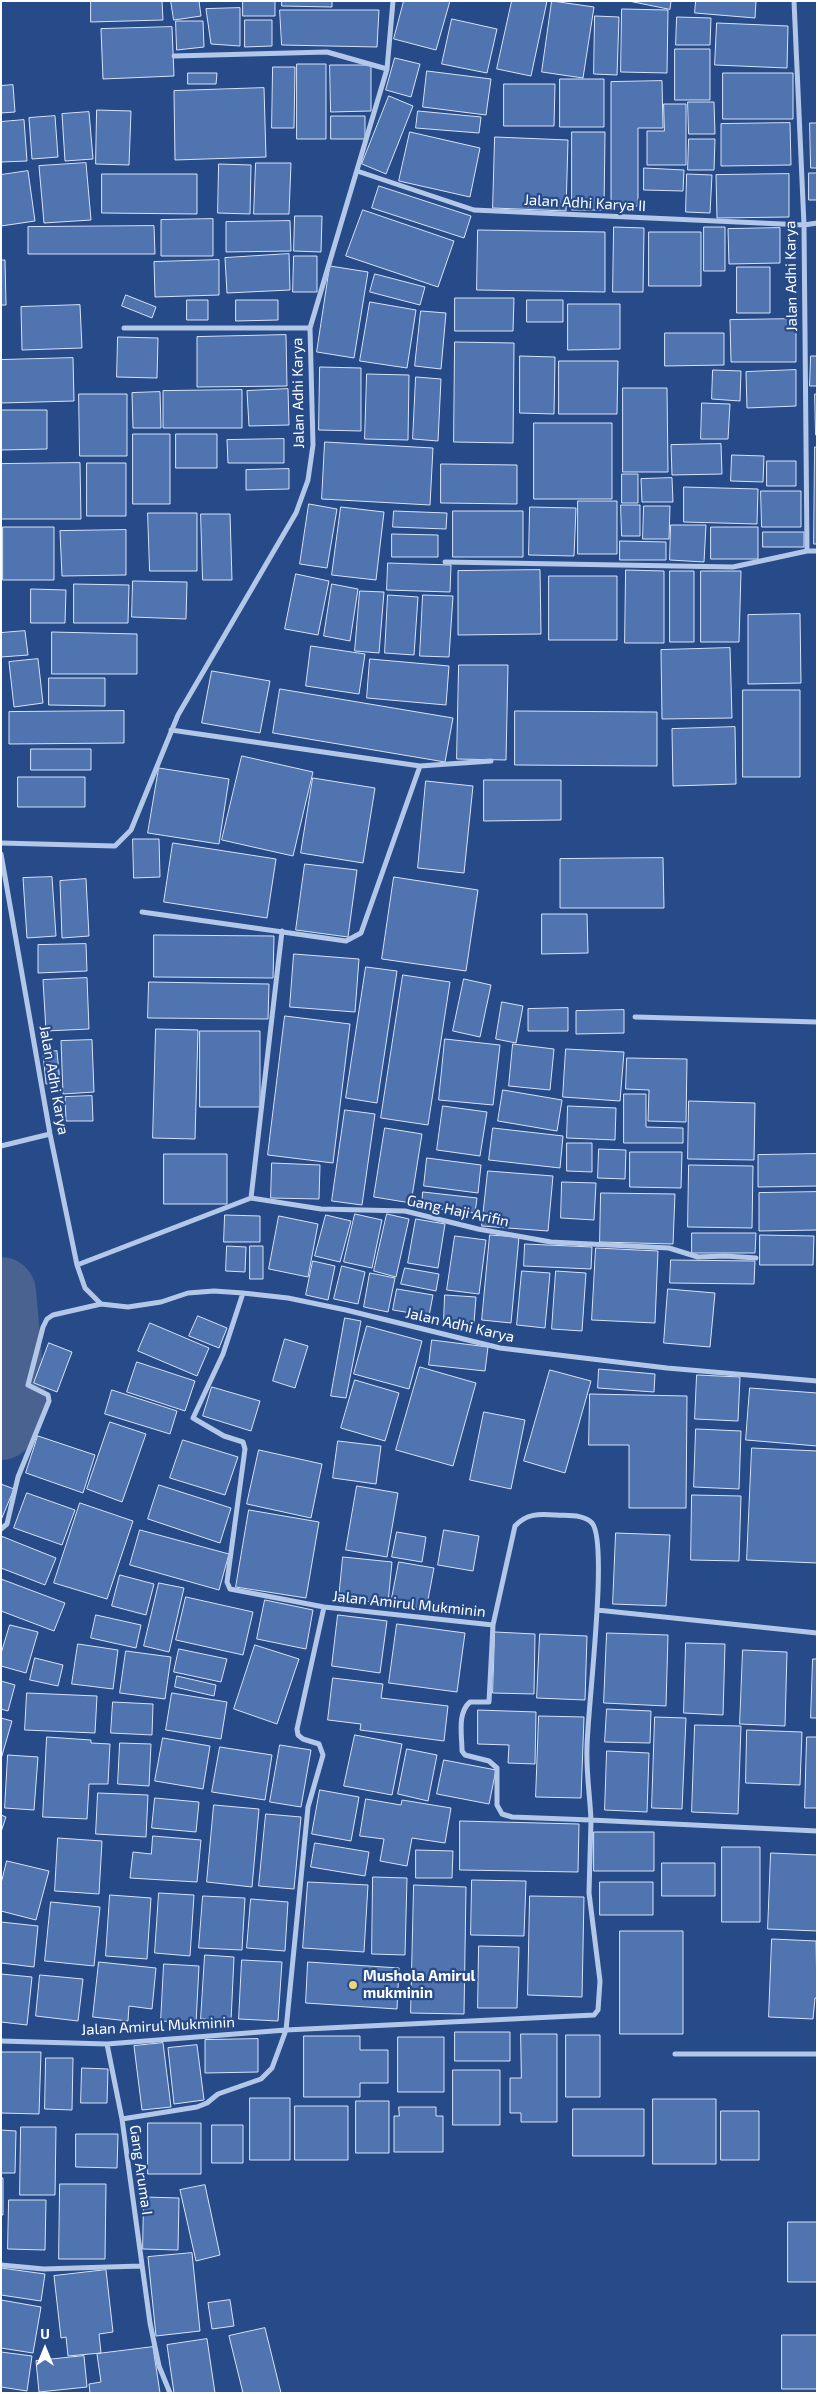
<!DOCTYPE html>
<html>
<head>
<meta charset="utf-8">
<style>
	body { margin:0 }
	#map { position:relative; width:818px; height:2394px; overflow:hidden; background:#274b88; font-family:"Exo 2",sans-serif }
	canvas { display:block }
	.frame { position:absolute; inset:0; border:2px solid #fff; pointer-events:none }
	.north { position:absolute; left:20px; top:2324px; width:50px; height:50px; -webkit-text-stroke:4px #274b88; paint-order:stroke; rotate:0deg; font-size:14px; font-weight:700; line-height:20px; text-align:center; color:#fff }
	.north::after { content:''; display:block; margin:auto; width:18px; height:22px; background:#fff; clip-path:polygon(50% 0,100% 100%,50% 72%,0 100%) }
</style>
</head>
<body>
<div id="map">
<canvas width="818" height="2394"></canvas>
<div class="frame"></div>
<div class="north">U</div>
</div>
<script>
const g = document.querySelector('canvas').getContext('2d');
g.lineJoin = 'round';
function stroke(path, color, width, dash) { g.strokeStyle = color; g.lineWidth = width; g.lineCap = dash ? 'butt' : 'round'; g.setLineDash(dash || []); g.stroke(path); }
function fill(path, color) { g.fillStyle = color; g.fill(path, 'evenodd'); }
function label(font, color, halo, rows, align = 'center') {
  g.font = font + ' "Exo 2",sans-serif'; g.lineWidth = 4.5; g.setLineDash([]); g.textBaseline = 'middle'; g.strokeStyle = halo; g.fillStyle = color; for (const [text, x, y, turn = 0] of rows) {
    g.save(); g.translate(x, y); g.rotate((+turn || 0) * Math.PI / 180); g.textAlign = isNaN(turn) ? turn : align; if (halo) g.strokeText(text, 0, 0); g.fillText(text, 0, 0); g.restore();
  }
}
const river = new Path2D(`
	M1,1292L11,1403L1,1425`);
const building = new Path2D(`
	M91,1H162L163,20L91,22Z
	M171,1H199L201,16L174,20Z
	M243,1H275V16H243Z
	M282,1H332V7L282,6Z
	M404,1H450L436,50L394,39Z
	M512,1H547L531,76L497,69Z
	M552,1L594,7L583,78L542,72Z
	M629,1H671L670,9Z
	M696,1H756L755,18L695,13Z
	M240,8V46L211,44L206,9Z
	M622,9L668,10L667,73L621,72Z
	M280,10H379L377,47L282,45Z
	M595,16L619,17L617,75L594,74Z
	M677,17L711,18L710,45H676Z
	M452,19L497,29L487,73L442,64Z
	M245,20H272V46L245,47Z
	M176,21H203L204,47L177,50Z
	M717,23L788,26L787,68L715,65Z
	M172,27L174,76L103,79L101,29Z
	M675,49H710V100H675Z
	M395,58L420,64L411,97L386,90Z
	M297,64H326V139H297Z
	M330,65H371V111L331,112Z
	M273,67H295L294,128H272Z
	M427,71L491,79L486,115L423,107Z
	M188,73H217L216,84H188Z
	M723,73H793V119H723Z
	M560,79H604V127H560Z
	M662,81L663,128H638V206H611V82Z
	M504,84H555L554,126H504Z
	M13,85L15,112L1,113V86Z
	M264,88L266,157L175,160L174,91Z
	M389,96L413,106L386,174L362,164Z
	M688,102H714L715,134H689Z
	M664,104H686V165H647V131H664Z
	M97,110L131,111L129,165L96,164Z
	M418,111L481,117L479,133L416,128Z
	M89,112L93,159L65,161L62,114Z
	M55,116L58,157L32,159L29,118Z
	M331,116H365V139H331Z
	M24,120L27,161L1,162V122Z
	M790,123L791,165L721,166V124Z
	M810,123H817V168H811Z
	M410,132L480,148L470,197L399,181Z
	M572,132H605L604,210H572Z
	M495,137L568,140L566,211L493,208Z
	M689,139H715L714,170H688Z
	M86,163L91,220L44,223L39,166Z
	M256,163H291L289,214H254Z
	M219,164L251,165L250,214L218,213Z
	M644,168L684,170L683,191L644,190Z
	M28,171L35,221L1,226V175Z
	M809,173H817V200H809Z
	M102,174H197V214L102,213Z
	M687,174L712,175L710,213L686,212Z
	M789,174V217L717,218L716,175Z
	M379,186L471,216L464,238L372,208Z
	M363,210L454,241L438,287L346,256Z
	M295,216H322L321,252L294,251Z
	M213,219V256H161V220Z
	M290,221L291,251L226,252V222Z
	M154,226L155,254H28V227Z
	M614,227L644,228L643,292H613Z
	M704,227H725V271H704Z
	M780,228V263L729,264L728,229Z
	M478,230L605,232V292L477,290Z
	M649,232H701V286H649Z
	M289,254L290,290L227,293L225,258Z
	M294,256H317V292H293Z
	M1,260H5L6,305H1Z
	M219,260V295L155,297L154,262Z
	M330,266L368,272L354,358L317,352Z
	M737,267H770V313H737Z
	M375,274L425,287L420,305L370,292Z
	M126,295L156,307L152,318L122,306Z
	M455,298H514L513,331H455Z
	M187,300H208V320H187Z
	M236,300H278V320L236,321Z
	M527,300H563V322H527Z
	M370,302L416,310L407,368L360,361Z
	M568,304H620V349L568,350Z
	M80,305L82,348L22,350L21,307Z
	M421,311L446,313L441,369L415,366Z
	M796,319V362H731L730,320Z
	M665,333H724V365L665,366Z
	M286,335L287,386L197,387V337Z
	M118,337L158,338L157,378L117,377Z
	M455,342L514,343L513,443L454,442Z
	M520,356L555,357L554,414L520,413Z
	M811,356H817V386H810Z
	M73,358L74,401L1,403V360Z
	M559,361H618L617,414H559Z
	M320,367L361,368V431L319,430Z
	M713,370L741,371L740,401L712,399Z
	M796,370V406L747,408L746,372Z
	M367,374L409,375L408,440L365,439Z
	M416,377L441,379L438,441L413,439Z
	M623,388H667L668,472H623Z
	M288,389L289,425L249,426L247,391Z
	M242,390V428H163V391Z
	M160,392L161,428H133L132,393Z
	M79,394H127V456H80Z
	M815,394H817V435H816Z
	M702,403L730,404L728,439H701Z
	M1,410H47V449L1,450Z
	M534,423H612V499H534Z
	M133,434H170V504H133Z
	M176,434H217V468H176Z
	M284,439V463H228L227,440Z
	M325,442L433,448L430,505L322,499Z
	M721,444L722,474L672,475L671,445Z
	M815,447H817V544H814Z
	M732,455L764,456L763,482L731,481Z
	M767,461H796V486H767Z
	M80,463L81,519H1V464Z
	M87,463H126V516H87Z
	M441,464L517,465V504L441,503Z
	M289,469V489L246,490V470Z
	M622,474H638V503H622Z
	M672,478L673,502H642L641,479Z
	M684,487L758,489L757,524L684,522Z
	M761,491H801V527H762Z
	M578,501H617V554H578Z
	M309,504L337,509L327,568L300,564Z
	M621,505H640V536H622Z
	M644,506H670L669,539H643Z
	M341,507L384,512L376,580L332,575Z
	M530,507L576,508L574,556L529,555Z
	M394,511L447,513L446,529L393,527Z
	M453,511H523V557H453Z
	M148,513H197V571H150Z
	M201,514H230L232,580H203Z
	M671,525H706L704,562L670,560Z
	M3,527H54V580H3Z
	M711,527H758V559H711Z
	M126,530V575L62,576L60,531Z
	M763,532H804V547H763Z
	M392,534L438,535V557H392Z
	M620,541L666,542V560H620Z
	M388,563L451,565L450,592L387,590Z
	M540,570L541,634L458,635V571Z
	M626,570L664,571V643H625Z
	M670,571H694V642H670Z
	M701,571H741L739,642H701Z
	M296,574L329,581L318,635L285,629Z
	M549,576H617V640H549Z
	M133,581L187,582L186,619L132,617Z
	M74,584L129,585L128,623H74Z
	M332,584L358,589L350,641L324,636Z
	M31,589L66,590L65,623H31Z
	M360,591L384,592L379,653L355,651Z
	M388,595L418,597L414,655L385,653Z
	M423,595L453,596L449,657L420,656Z
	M800,614L801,683L748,684V615Z
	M25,631L28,655L1,657V633Z
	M52,632L137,634V674H52Z
	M311,646L365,654L359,694L306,686Z
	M730,648L732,718L662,719L661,650Z
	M38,659L43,703L14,707L9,662Z
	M370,659L449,666L446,705L367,698Z
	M459,665H508L506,760L457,759Z
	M212,671L270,681L260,733L202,723Z
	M49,678H105V706L49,705Z
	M280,689L453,718L445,762L273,733Z
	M743,690H800V777H743Z
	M124,711V743L9,744V712Z
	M515,711L657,712V766L515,765Z
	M735,727L736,784L673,786L672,729Z
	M31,749H91V770H31Z
	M242,756L313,772L293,856L222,840Z
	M159,768L229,779L219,844L148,833Z
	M18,777H85V807H18Z
	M313,778L375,788L363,863L301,853Z
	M484,780H561V820L484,821Z
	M426,781L473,786L464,873L418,868Z
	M133,839H159L160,877L134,878Z
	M173,843L276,859L267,918L164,902Z
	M663,858L664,908H560V859Z
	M305,864L357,870L348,937L296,930Z
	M52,877L56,936L27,938L23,878Z
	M394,877L478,890L466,971L382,959Z
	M86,879L89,936L62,938L60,881Z
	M542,914H587L588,953L542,954Z
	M154,935L274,936L273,978L154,977Z
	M86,944L87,971L38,973V945Z
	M294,954L359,959L355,1012L290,1007Z
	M366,967L397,971L377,1103L346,1098Z
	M403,975L450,982L428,1125L381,1118Z
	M87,978L89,1029L46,1031L43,980Z
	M464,979L491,985L480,1037L453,1031Z
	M149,982L269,984L268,1019L148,1018Z
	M502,1002L523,1006L516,1043L496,1039Z
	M568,1008V1031H528V1009Z
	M624,1010V1033L576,1034V1011Z
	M285,1016L350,1024L333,1163L268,1155Z
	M156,1029L198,1030L195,1139L153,1138Z
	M200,1031H260V1107H200Z
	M445,1039L500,1045L493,1105L439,1100Z
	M92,1040L94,1092L63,1094L61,1041Z
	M513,1044L554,1049L550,1090L509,1086Z
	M566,1049L624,1052L620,1101L563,1097Z
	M57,1051L60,1083L46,1084L43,1053Z
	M627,1058L687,1059L686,1122L648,1121L649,1090L626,1089Z
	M503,1090L562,1100L557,1131L498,1121Z
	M624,1094H646V1127L683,1128V1143H624Z
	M92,1096L93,1121H66L65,1097Z
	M689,1101L755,1103L754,1160L688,1159Z
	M443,1106L487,1112L480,1156L437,1150Z
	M568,1106L616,1108L615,1140L567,1138Z
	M345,1110L375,1114L362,1205L332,1201Z
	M385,1128L422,1134L411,1203L374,1197Z
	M493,1128L563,1136L560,1168L489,1160Z
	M567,1143H592V1172L567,1171Z
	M599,1149L626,1150L625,1179L598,1178Z
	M630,1152H682L681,1188L630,1187Z
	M164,1154H227V1204H164Z
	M817,1154V1186L758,1187V1155Z
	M427,1158L481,1165L478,1193L424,1186Z
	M272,1163L320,1165L319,1199L271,1198Z
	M689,1165L753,1166L752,1228L688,1227Z
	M488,1171L553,1176L548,1231L482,1226Z
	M562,1182L596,1183L594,1220L561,1218Z
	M423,1192L477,1198L475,1213L422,1207Z
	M817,1192V1230L759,1231V1193Z
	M601,1193L675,1194L673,1244L600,1242Z
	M355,1214L382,1220L372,1268L344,1262Z
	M387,1214L409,1219L396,1277L374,1271Z
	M225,1215L260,1216V1242H224Z
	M326,1215L351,1221L340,1262L315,1256Z
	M279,1216L318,1224L308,1277L269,1269Z
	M416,1219L445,1224L438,1268L408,1263Z
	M692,1233H756L755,1253H692Z
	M490,1235L519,1237L511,1323L482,1320Z
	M760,1235L814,1236L813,1265H760Z
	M455,1236L486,1240L479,1294L447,1290Z
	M525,1244L592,1247L591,1269L524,1266Z
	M227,1246L246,1247L245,1272L226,1271Z
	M250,1246H263V1279H250Z
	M596,1248L658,1251L655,1323L592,1320Z
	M671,1260L755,1261L754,1284L670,1283Z
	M313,1261L335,1266L328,1300L306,1295Z
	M342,1266L365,1272L358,1304L334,1299Z
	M405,1268L439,1274L436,1291L401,1284Z
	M522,1271L550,1273L545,1328L517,1325Z
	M556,1271L586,1273L582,1331L552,1329Z
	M370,1273L395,1278L388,1312L364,1307Z
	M397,1289L433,1295L429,1316L393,1310Z
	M668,1289L715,1293L710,1347L664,1343Z
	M445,1295L476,1297L474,1323L444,1321Z
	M198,1316L227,1328L219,1348L189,1336Z
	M345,1318L361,1321L346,1398L331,1396Z
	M150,1323L209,1348L197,1376L138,1351Z
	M367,1326L422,1341L409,1389L354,1374Z
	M285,1339L308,1346L295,1388L273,1381Z
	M432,1340L488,1347L485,1371L429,1365Z
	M49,1343L72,1352L57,1392L34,1383Z
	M137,1362L195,1381L185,1411L127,1392Z
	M420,1367L476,1383L453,1466L396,1450Z
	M599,1369L655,1374L654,1392L598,1388Z
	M550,1370L591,1381L565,1473L524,1461Z
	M697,1375L740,1377L738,1421L695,1419Z
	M355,1380L399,1393L385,1441L341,1428Z
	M212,1387L260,1401L251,1431L203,1416Z
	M750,1388L817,1393V1446L746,1440Z
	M112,1390L177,1411L170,1434L105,1414Z
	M590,1394L687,1396L686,1508H629V1445H589Z
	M484,1412L525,1420L511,1489L470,1480Z
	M110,1422L146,1434L122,1502L87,1489Z
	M696,1429L741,1431L739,1489L694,1487Z
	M38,1436L95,1455L83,1493L26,1473Z
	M183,1440L238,1457L225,1495L170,1478Z
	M338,1441L381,1446L376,1484L333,1478Z
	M752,1448L817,1451V1563L747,1560Z
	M259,1450L322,1464L311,1518L247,1504Z
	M1,1484L14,1489L1,1520Z
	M159,1485L231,1508L220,1543L148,1519Z
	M357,1486L398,1493L387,1557L346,1550Z
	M27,1493L75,1510L62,1545L14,1528Z
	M692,1495L741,1496L739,1561L691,1560Z
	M80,1503L133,1521L107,1599L54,1583Z
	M249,1510L319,1522L306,1598L236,1587Z
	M140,1530L229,1554L219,1590L130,1565Z
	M444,1530L479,1536L473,1571L438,1565Z
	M397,1532L426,1537L422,1562L392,1557Z
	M616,1533L670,1535L666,1606L613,1604Z
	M1,1536L56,1558L45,1585L1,1568Z
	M343,1557L392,1562L388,1603L339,1599Z
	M399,1562L434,1568L426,1610L391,1603Z
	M120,1575L154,1584L146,1615L112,1606Z
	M1,1579L65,1603L54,1631L1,1611Z
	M159,1583L184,1588L169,1652L144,1646Z
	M186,1597L253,1612L243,1655L176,1640Z
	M265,1600L313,1610L306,1649L257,1639Z
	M96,1615L141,1625L136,1648L91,1638Z
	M338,1615L387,1621L380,1673L332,1666Z
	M397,1624L465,1633L457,1692L389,1683Z
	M10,1625L38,1632L26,1673L1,1666V1654Z
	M495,1632L535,1634L534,1694L493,1693Z
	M607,1633L668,1635L666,1706L604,1703Z
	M540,1634L587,1636L585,1700L537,1698Z
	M686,1643L725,1644L723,1715L684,1713Z
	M78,1644L118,1650L113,1689L72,1684Z
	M255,1645L299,1659L277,1724L234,1709Z
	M179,1649L227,1659L221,1682L174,1672Z
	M743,1650L787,1652L785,1726L740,1724Z
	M126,1651L171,1657L165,1699L120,1693Z
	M35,1658L63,1665L58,1686L30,1680Z
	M813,1659H817V1718H811Z
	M177,1676L216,1685L214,1696L175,1687Z
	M333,1678L383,1684L381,1698L448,1706L444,1741L360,1730L361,1724L328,1720Z
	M1,1681L15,1685L8,1711L1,1709Z
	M27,1693L97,1696L95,1733L25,1730Z
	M172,1693L227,1702L221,1739L166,1730Z
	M113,1702L153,1704L152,1735L111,1733Z
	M607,1709L651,1711L650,1743L605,1742Z
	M478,1710L536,1712L535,1764L508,1763L509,1745L478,1744Z
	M539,1716L584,1717L581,1798L536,1797Z
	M655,1717L686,1718L682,1809L652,1808Z
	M1,1718L12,1721L1,1759Z
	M695,1725L741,1726L738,1814L692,1812Z
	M747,1730L802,1732L800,1785L746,1783Z
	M355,1735L402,1744L392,1795L344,1786Z
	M47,1737L91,1740V1743L110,1744L108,1784H89L87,1819L43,1817Z
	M807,1737H817V1808H805Z
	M163,1738L210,1746L203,1789L155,1781Z
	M120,1743L151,1744L149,1786L118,1784Z
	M280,1745L311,1750L301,1807L270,1802Z
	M220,1747L272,1755L265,1800L212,1792Z
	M407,1749L437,1755L428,1801L398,1794Z
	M607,1751L649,1753L647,1812L605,1810Z
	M8,1755L38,1757L34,1810L5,1808Z
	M444,1760L496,1770L489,1804L437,1794Z
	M320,1790L359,1797L351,1841L312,1834Z
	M98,1793L148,1795L146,1837L96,1834Z
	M155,1798L199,1802L196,1832L152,1828Z
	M366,1799L401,1805L402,1800L451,1808L445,1843L412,1838L407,1866L380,1861L384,1839L360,1836Z
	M214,1805L259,1809L252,1887L207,1882Z
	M266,1814L301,1817L294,1889L259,1886Z
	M1,1815L6,1817L1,1832Z
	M460,1821L579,1824L578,1872L460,1870Z
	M594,1832H654V1871H594Z
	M153,1836L201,1840L197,1882L130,1878L133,1852L151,1854Z
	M58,1838L102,1841L99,1894L55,1891Z
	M315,1843L369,1852L365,1876L311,1867Z
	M722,1847H760V1922H722Z
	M416,1850L453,1851L452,1878H416Z
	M771,1853L817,1855V1931L768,1929Z
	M7,1861L49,1871L36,1920L1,1911V1884Z
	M662,1863H715V1896H662Z
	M373,1877L407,1878L405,1955L372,1954Z
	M472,1880L526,1881L524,1936L471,1935Z
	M308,1882L368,1885L364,1952L303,1948Z
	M600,1882H653V1915H600Z
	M414,1885L466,1887L464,2014L411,2013Z
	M159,1893L194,1895L190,1956L155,1953Z
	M110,1895L151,1898L147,1959L106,1956Z
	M203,1896L245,1898L242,1950L199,1948Z
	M530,1896L584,1897L582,1997L528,1995Z
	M251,1899L288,1902L285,1951L247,1948Z
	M51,1902L100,1907L94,1966L45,1961Z
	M1,1922L38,1926L34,1967L1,1963Z
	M620,1931H683V2034H620Z
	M772,1939L816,1941L817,1998H815L813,2019L769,2017Z
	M479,1946L519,1947L517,2008H478Z
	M205,1955L234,1957L231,2021L201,2019Z
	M242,1960L282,1962L278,2021L239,2019Z
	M99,1962L156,1968L152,2009L129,2006L128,2021L93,2017Z
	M308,1962L399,1968L397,2009L306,2003Z
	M164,1964L199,1966L196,2023L161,2021Z
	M1,1974L32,1977L27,2025L1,2022Z
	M40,1975L83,1979L78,2021L36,2016Z
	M455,2032H510V2061H455Z
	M521,2034H557V2122H521V2113H510V2078H521Z
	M566,2035H600V2097H566Z
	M304,2036H360V2050H388V2083H360V2097H304Z
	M398,2037H444V2092H398Z
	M258,2039V2072L205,2073V2040Z
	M163,2043L171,2107L142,2110L134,2046Z
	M197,2045L204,2100L174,2104L168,2048Z
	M1,2052H41L39,2114L1,2113Z
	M46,2058H73L72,2110L45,2109Z
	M82,2068L108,2069L107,2103H81Z
	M453,2070H500V2125H453Z
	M250,2098H290V2160H250Z
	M653,2099H716V2164H653Z
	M356,2101H389V2153H356Z
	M295,2106H348V2160H295Z
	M399,2107H436V2116H443V2152H394V2116H399Z
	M573,2109H644V2156H573Z
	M721,2111H759V2160H721Z
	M148,2123H201V2174H148Z
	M212,2125H243V2163H212Z
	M21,2127H56L55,2195H20Z
	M1,2130L16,2131L15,2173H1Z
	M76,2134H118L117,2168L76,2167Z
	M1,2178H3V2215H1Z
	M60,2184H106L105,2259H59Z
	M205,2185L220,2255L196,2261L180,2190Z
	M144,2197L179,2198L178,2250L143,2249Z
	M9,2200H46L45,2250L8,2249Z
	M788,2222H817V2282H788Z
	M192,2253L200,2331L156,2336L148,2257Z
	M1,2268L45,2274L41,2301L1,2295Z
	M106,2270L113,2332L99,2334L101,2353L68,2356L66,2337L61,2338L54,2276Z
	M1,2300L41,2307L33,2353L1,2348Z
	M230,2300L234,2326L212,2329L208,2303Z
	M265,2328L281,2393H243L229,2336Z
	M782,2335H817V2389H782Z
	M207,2339L215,2393H174L167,2345Z
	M153,2347L160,2393H90L89,2384L101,2382L97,2354Z
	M1,2352L32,2356L27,2391L1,2387Z
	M84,2356L87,2387L39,2392L36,2361Z`);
const street = new Path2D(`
	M794,1L804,225L807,551
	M174,56L327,52L387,69
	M357,171L474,210L804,225L817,223
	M124,328H310
	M445,562L733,567L807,551H817
	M171,730L420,766L491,761
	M1,843L115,846L131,830L178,715L296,513L308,480L313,445L310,328L387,69L393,1
	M1,854L50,1134L77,1265L85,1288L101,1304
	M142,912L346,941L361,933L420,766
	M635,1017L817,1022
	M1,1146L50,1134
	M251,1198L282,931
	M77,1265L251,1198L321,1209L405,1211L478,1229L551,1242L669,1248L698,1257L725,1256L756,1258
	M1,1529L7,1524L18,1477L49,1401L48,1395L28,1385L43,1327L47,1319L53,1315L101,1304L128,1307L161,1302L188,1293L214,1291L243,1293L288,1298L346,1310L500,1348L667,1368L817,1381
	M597,1610L817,1633
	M493,1625L515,1526C527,1513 539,1514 556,1515C567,1516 584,1514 592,1523C609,1543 587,1712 587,1748C586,1772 590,1796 591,1820L817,1831
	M1,2041L107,2044L286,2030L594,2015L598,2010L600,1981L589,1893L591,1820L512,1817L502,1814L497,1805V1768L489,1761L465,1755L462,1751C462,1735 457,1713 470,1702H489L493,1625L324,1607L230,1589L227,1582L245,1449L243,1442L224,1436L193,1418L223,1354L243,1293
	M107,2044L122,2119
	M675,2054H817
	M1,2265L44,2269L141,2266
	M170,2393L159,2366L150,2323L122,2119L197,2107L207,2103L218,2094L261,2079L272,2068L286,2030L308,1807L323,1755L319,1744L303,1739L298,1735L297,1729L324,1607`);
const markers = [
	[353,1985,5,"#f1d678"]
];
const streetNames = [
	["Jalan Adhi Karya II",585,203,3],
	["Jalan Adhi Karya",791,276,-91],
	["Jalan Adhi Karya",298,393,-91],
	["Jalan Adhi Karya",54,1080,80],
	["Gang Haji Arifin",458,1211,12],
	["Jalan Adhi Karya",460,1325,13],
	["Jalan Amirul Mukminin",409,1604,6],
	["Jalan Amirul Mukminin",158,2026,-3],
	["Gang Aruma I",141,2170,82]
];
const poiNames = [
	["Mushola Amirul",363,1976],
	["mukminin",363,1993]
];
stroke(river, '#49628f', 70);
fill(building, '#4f74b0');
stroke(building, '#d7e3f7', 1);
stroke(street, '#b3c8e9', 5);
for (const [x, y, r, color] of markers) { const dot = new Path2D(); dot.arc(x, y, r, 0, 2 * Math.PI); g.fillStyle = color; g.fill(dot); stroke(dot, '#274b88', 2); }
label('15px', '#fff', '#274b88', streetNames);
label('bold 15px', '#fff', '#274b88', poiNames, 'left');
</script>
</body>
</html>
